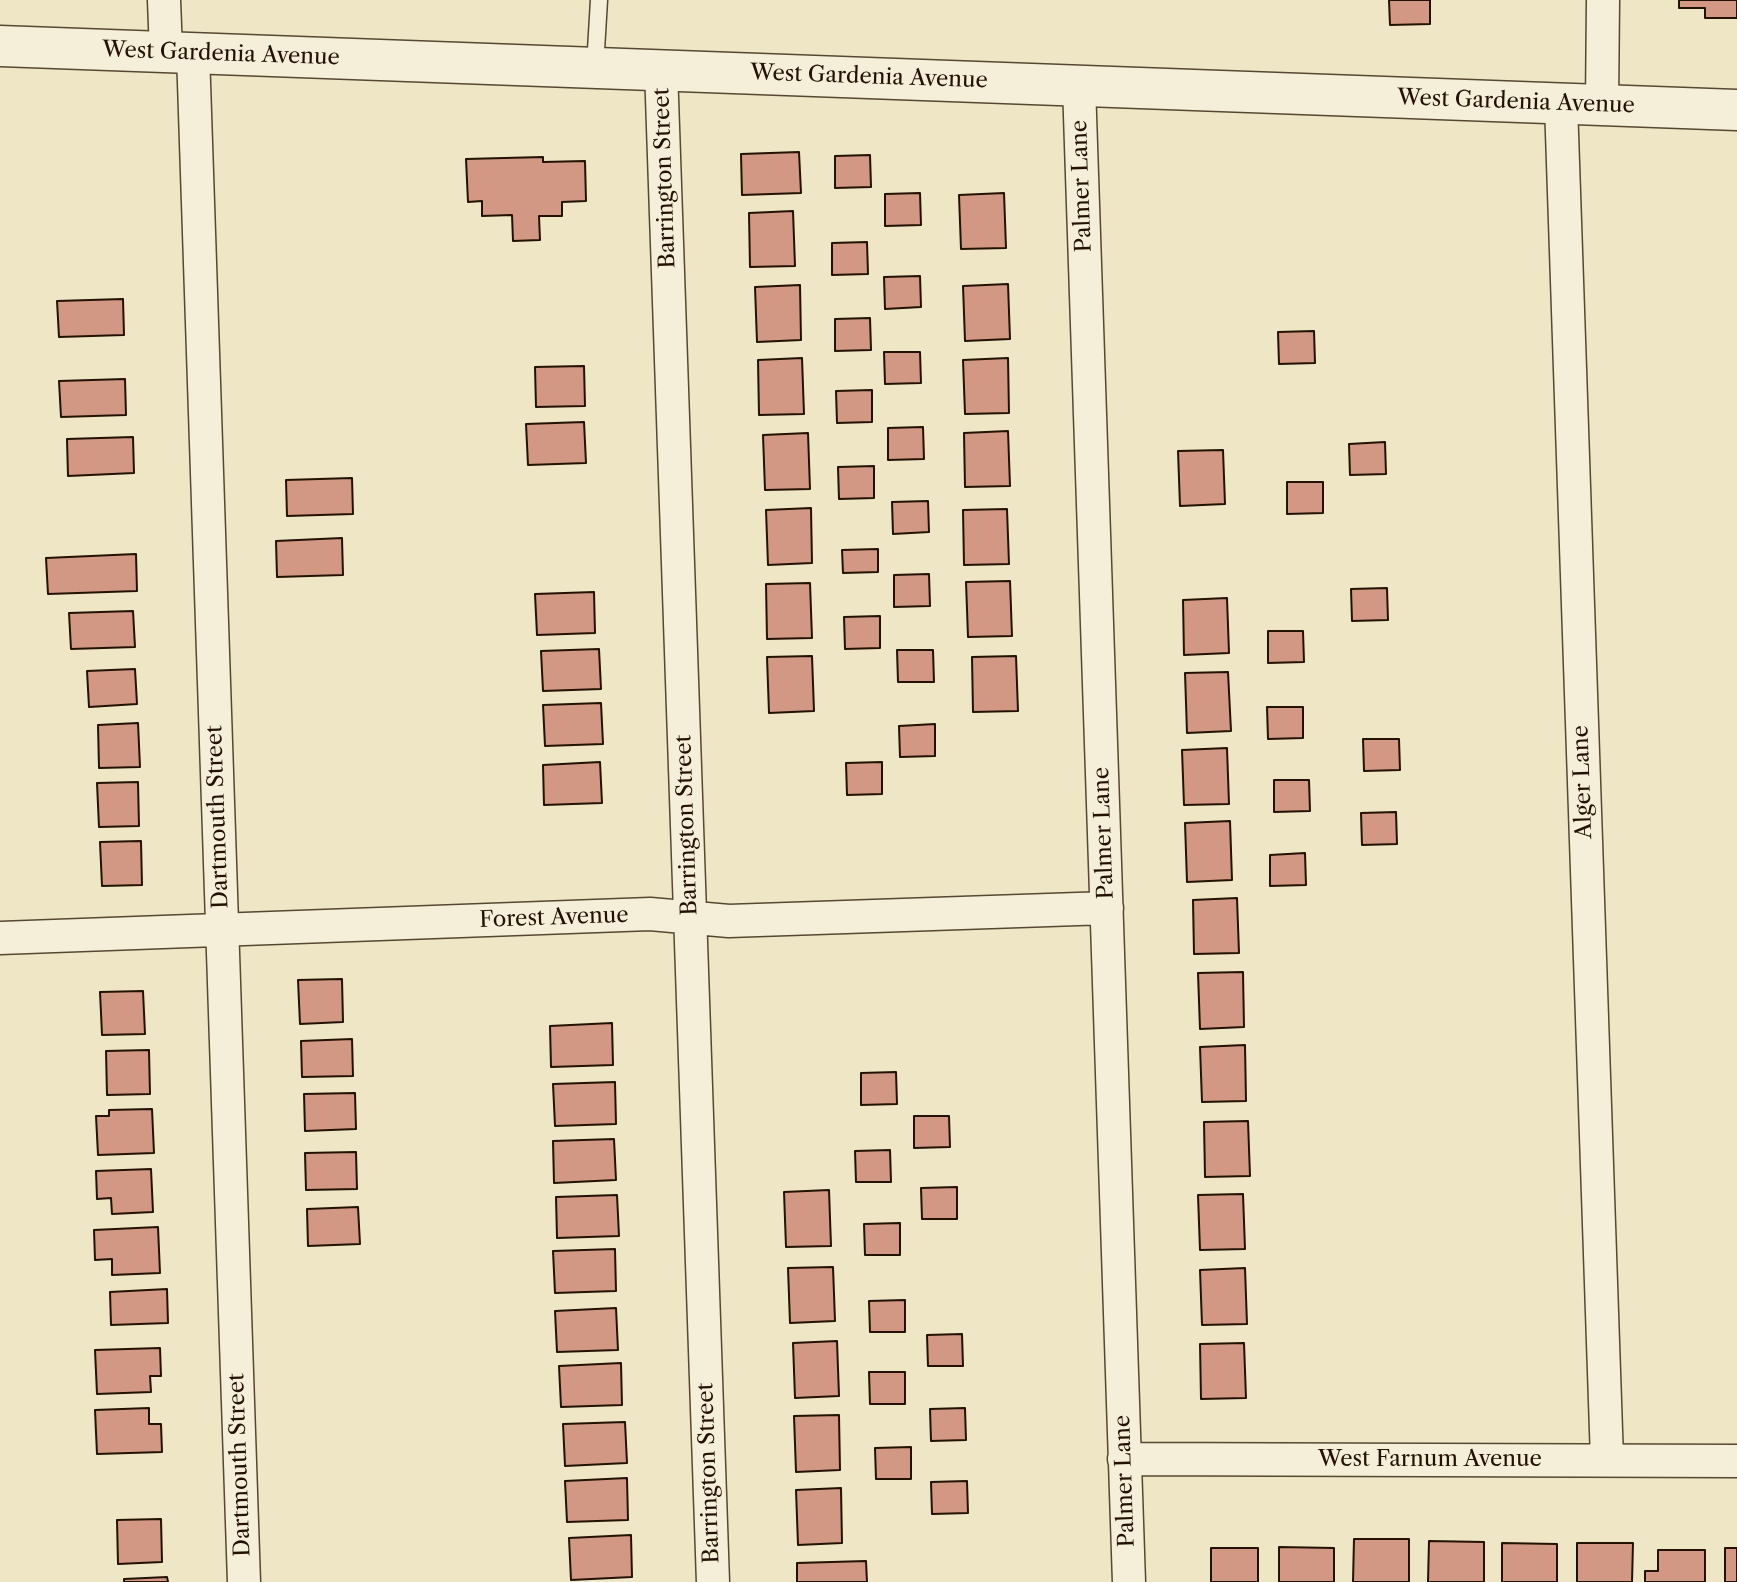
<!DOCTYPE html>
<html>
<head>
<meta charset="utf-8">
<style>
	body { margin:0 }
	canvas { display:block; background:#efe6c5 }
</style>
</head>
<body>
<canvas width="1737" height="1582"></canvas>
<script>
const g = document.querySelector('canvas').getContext('2d');
g.lineJoin = 'round';
function fill(path, color) { g.fillStyle = color; g.fill(path, 'evenodd'); }
function stroke(path, color, width, dash) { g.strokeStyle = color; g.lineWidth = width; g.lineCap = dash ? 'butt' : 'round'; g.setLineDash(dash || []); g.stroke(path); }
function label(font, color, halo, rows, align = 'center') {
  g.font = font + ' "Libre Caslon Text",serif'; g.lineWidth = 6; g.setLineDash([]); g.textBaseline = 'middle'; g.strokeStyle = halo; g.fillStyle = color; for (const [text, x, y, turn = 0] of rows) {
    g.save(); g.translate(x, y); g.rotate((+turn || 0) * Math.PI / 180); g.textAlign = isNaN(turn) ? turn : align; if (halo) g.strokeText(text, 0, 0); g.fillText(text, 0, 0); g.restore();
  }
}
const building = new Path2D(`
	M1389,0H1430V24L1390,25Z
	M1679,0H1737V18H1705V8H1679Z
	M799,152L801,193L742,195L741,154Z
	M870,155L871,187L835,188V156Z
	M543,157V162L585,161L586,201L562,202V216H539L540,240L513,241L512,215L482,216V201L468,202L466,159Z
	M920,193L921,225L885,226V194Z
	M1004,193L1006,248L961,249L959,195Z
	M793,211L795,266L750,267L749,213Z
	M867,242L868,274L832,275V243Z
	M920,276L921,307L885,309L884,277Z
	M1008,284L1010,339L965,341L963,286Z
	M800,285L801,340L757,342L755,287Z
	M123,299L124,335L59,337L57,301Z
	M870,318L871,350L835,351V319Z
	M1314,331L1315,363L1279,364L1278,332Z
	M884,352H920L921,383L885,384Z
	M802,358L804,414L759,415L758,360Z
	M1008,358L1009,413L965,414L963,360Z
	M584,366L585,406L536,407L535,367Z
	M125,379L126,415L61,417L59,381Z
	M872,390V422L837,423L836,391Z
	M584,422L586,463L528,465L526,424Z
	M923,427L924,459L888,460V428Z
	M1008,431L1010,486L965,487L964,433Z
	M808,433L810,489L765,490L763,435Z
	M133,437L134,473L68,476L67,439Z
	M1385,442L1386,474L1350,475L1349,444Z
	M1223,450L1225,504L1180,506L1178,451Z
	M874,466V498L839,499L838,467Z
	M352,478L353,514L287,516L286,480Z
	M1287,482H1323V513L1287,514Z
	M928,501L929,532L893,534L892,502Z
	M811,508L812,563L768,565L766,510Z
	M1007,509L1009,564L964,565L963,510Z
	M342,538L343,575L277,577L276,541Z
	M878,549V572L843,573L842,550Z
	M136,554L137,591L48,594L46,558Z
	M929,574L930,606L894,607V575Z
	M1010,581L1012,636L968,637L966,582Z
	M810,583L812,638L767,639L766,584Z
	M1387,588L1388,620L1352,621L1351,589Z
	M594,592L595,633L537,635L535,594Z
	M1227,598L1229,653L1184,655L1183,600Z
	M133,611L135,647L71,649L69,613Z
	M880,616V648L845,649L844,617Z
	M1268,631H1303L1304,662L1268,663Z
	M599,649L601,689L543,691L541,651Z
	M897,650H933L934,682H898Z
	M812,656L814,711L769,713L767,657Z
	M1016,656L1018,711L973,712L972,657Z
	M135,669L137,704L89,707L87,671Z
	M1228,672L1231,731L1187,733L1185,673Z
	M601,703L603,744L545,746L543,705Z
	M1267,707H1303V738L1268,739Z
	M138,723L140,767L99,768L98,725Z
	M935,724V756L900,757L899,726Z
	M1363,739H1399L1400,770L1364,771Z
	M1227,748L1229,804L1184,805L1182,750Z
	M600,762L602,803L544,805L543,765Z
	M882,762V794L847,795L846,763Z
	M1274,780H1309L1310,811L1274,812Z
	M138,782L139,826L99,827L97,783Z
	M1396,812L1397,844L1362,845L1361,813Z
	M1230,821L1232,880L1187,882L1185,823Z
	M141,841L142,885L102,886L100,842Z
	M1305,853L1306,885L1270,886V855Z
	M1237,898L1239,953L1194,954L1193,900Z
	M1243,972L1244,1027L1200,1029L1198,973Z
	M342,979L343,1022L300,1024L298,980Z
	M143,991L145,1034L102,1035L100,992Z
	M612,1023L613,1065L551,1067L550,1026Z
	M352,1039L353,1076L302,1077L301,1041Z
	M1245,1045L1246,1101L1202,1102L1200,1047Z
	M149,1050L150,1094L107,1095L106,1051Z
	M896,1072L897,1104L861,1105V1073Z
	M615,1082L616,1124L555,1126L553,1084Z
	M355,1093L356,1129L305,1131L304,1094Z
	M152,1109L154,1153L98,1155L96,1116H109V1110Z
	M914,1116H949L950,1147L914,1148Z
	M1248,1121L1250,1176L1205,1177L1204,1122Z
	M614,1139L616,1180L554,1183L553,1141Z
	M890,1150L891,1182H856L855,1151Z
	M356,1152L357,1189L306,1190L305,1153Z
	M151,1169L153,1212L112,1214L111,1198L97,1199L96,1171Z
	M957,1187V1219H922L921,1188Z
	M829,1190L831,1246L786,1247L784,1192Z
	M1243,1194L1245,1249L1200,1250L1198,1195Z
	M617,1195L619,1236L557,1238L556,1197Z
	M358,1207L360,1244L308,1246L307,1209Z
	M900,1223V1255H865L864,1224Z
	M158,1227L160,1273L112,1275V1259L95,1260L94,1230Z
	M615,1249L616,1291L555,1293L553,1251Z
	M833,1267L835,1321L790,1323L788,1268Z
	M1245,1268L1247,1324L1202,1325L1200,1270Z
	M167,1289L168,1323L111,1325L110,1292Z
	M905,1300V1332H870L869,1301Z
	M616,1308L618,1350L557,1352L555,1311Z
	M962,1334L963,1366H928L927,1335Z
	M837,1341L839,1396L795,1398L793,1343Z
	M1244,1343L1246,1398L1201,1399L1200,1344Z
	M160,1348L161,1376H150L151,1392L97,1394L95,1350Z
	M621,1363L622,1405L561,1407L559,1366Z
	M869,1372H905V1404H870Z
	M149,1408V1424H161L162,1452L97,1454L95,1410Z
	M965,1408L966,1440L931,1441L930,1409Z
	M839,1415L840,1470L796,1472L794,1416Z
	M625,1422L627,1463L565,1466L563,1424Z
	M911,1447V1479H876L875,1448Z
	M627,1478L628,1520L567,1522L565,1481Z
	M967,1481L968,1513L932,1514L931,1482Z
	M841,1488L842,1543L798,1545L796,1490Z
	M161,1519L162,1562L118,1564L117,1520Z
	M631,1535L632,1577L571,1580L569,1538Z
	M1354,1539H1409V1582H1353Z
	M1429,1541L1484,1542V1582H1428Z
	M1502,1543L1557,1544V1582H1502Z
	M1577,1543H1633L1632,1582H1577Z
	M1279,1547L1334,1548V1582H1279Z
	M1211,1548H1258V1582H1211Z
	M1725,1548H1737V1582H1725Z
	M1658,1550H1705V1582H1645V1571H1658Z
	M866,1561L867,1582H797V1563Z
	M167,1577L168,1582H124V1579Z`);
const service = new Path2D(`
	M595,67L599,0`);
const minor = new Path2D(`
	M164,0L166,52
	M193,53L244,1582
	M661,69L713,1582
	M1079,85L1129,1582
	M1561,104L1607,1460
	M1602,105L1603,0
	M0,938L650,914L729,921L1107,908
	M1124,1459L1737,1461`);
const tertiary = new Path2D(`
	M0,46L1737,110`);
const streetNames = [
	["West Gardenia Avenue",221,54,2],
	["West Gardenia Avenue",869,77,2],
	["West Gardenia Avenue",1516,102,2],
	["Barrington Street",665,178,-92],
	["Palmer Lane",1082,186,-92],
	["Alger Lane",1583,782,-92],
	["Dartmouth Street",218,817,-92],
	["Barrington Street",687,825,-92],
	["Palmer Lane",1104,833,-92],
	["Forest Avenue",554,918,-2],
	["West Farnum Avenue",1430,1460],
	["Dartmouth Street",240,1465,-92],
	["Barrington Street",709,1473,-92],
	["Palmer Lane",1125,1481,-92]
];
fill(building, '#d29884');
stroke(building, '#231200', 2);
stroke(service, '#564731', 19);
stroke(minor, '#564731', 35);
stroke(tertiary, '#564731', 43);
stroke(service, '#f5efd9', 16);
stroke(minor, '#f5efd9', 32);
stroke(tertiary, '#f5efd9', 40);
label('22px', '#231200', '#f5efd9', streetNames);
</script>
</body>
</html>
